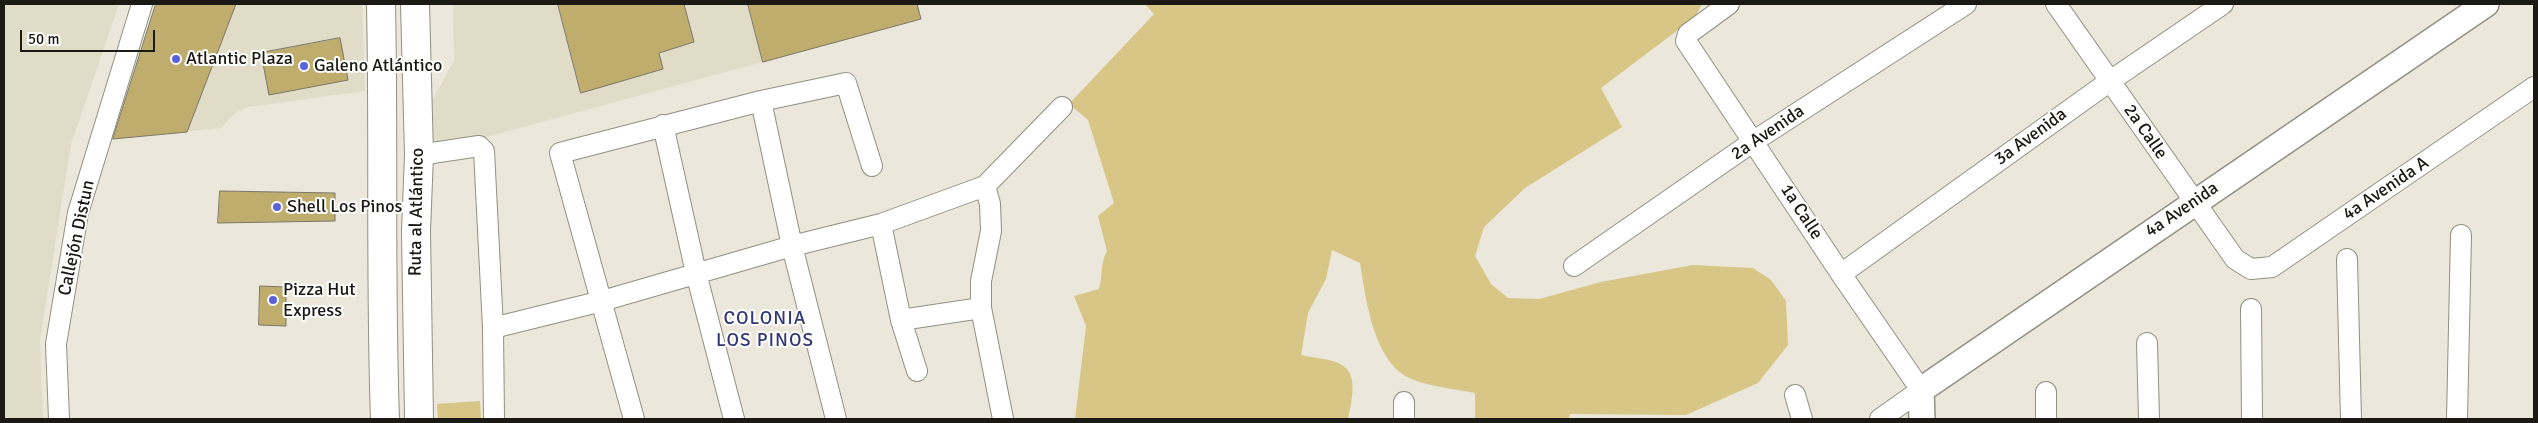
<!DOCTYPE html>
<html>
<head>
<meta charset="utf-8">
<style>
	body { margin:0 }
	#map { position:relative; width:2538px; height:423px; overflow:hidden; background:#ebe7da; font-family:Signika,sans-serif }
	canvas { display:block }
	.frame { position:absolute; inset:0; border:5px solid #1a1914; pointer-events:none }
	.scale { position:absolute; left:20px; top:30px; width:135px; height:22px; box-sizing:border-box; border:2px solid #1a1914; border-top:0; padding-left:6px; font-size:15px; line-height:18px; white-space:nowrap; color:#1a1914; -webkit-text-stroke:4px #fff; paint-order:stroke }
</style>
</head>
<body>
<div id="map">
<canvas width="2538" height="423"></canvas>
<div class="frame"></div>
<div class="scale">50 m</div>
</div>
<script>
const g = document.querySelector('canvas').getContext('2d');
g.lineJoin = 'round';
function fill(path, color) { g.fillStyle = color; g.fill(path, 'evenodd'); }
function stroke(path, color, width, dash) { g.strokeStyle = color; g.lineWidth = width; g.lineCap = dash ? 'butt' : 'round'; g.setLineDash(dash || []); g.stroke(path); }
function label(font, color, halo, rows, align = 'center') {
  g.font = font + ' Signika,sans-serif'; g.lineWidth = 4; g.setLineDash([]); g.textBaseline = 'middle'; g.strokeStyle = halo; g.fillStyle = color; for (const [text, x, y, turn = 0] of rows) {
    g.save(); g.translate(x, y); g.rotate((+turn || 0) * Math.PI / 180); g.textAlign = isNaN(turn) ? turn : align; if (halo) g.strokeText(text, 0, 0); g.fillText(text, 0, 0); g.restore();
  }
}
const built = new Path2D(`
	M4,4H119L71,144L40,340L43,419H4Z
	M156,4H362L365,91L248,107L235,113L221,128L110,139Z
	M453,4H917L921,19L431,152V102L454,61Z`);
const green = new Path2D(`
	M1145,4H1702L1695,17L1601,88L1622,127L1525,188L1484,227L1475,256L1491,284L1508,298L1539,299L1601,282L1693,265L1753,268L1771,280L1786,301L1788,345L1758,383L1686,415L1570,414L1569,419H1475V393C1455,389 1434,387 1414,380C1374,366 1366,300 1360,263L1332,250L1326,279L1308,313L1301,355C1312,358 1329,358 1340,364C1360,373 1351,403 1348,419H1075L1086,326L1074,296L1099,289C1103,276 1100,263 1107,251L1098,216L1114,203L1088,120L1069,104L1154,14Z
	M480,401L481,419H438L437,404Z`);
const building = new Path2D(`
	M156,4H236L187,132L113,139Z
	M558,4H684L694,42L659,53L663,69L581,93Z
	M748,4H917L921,19L763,62Z
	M340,38L348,80L269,95L261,53Z
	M220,191L335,193V221L218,223Z
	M260,286L286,287V326L259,325Z`);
const minor = new Path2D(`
	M1729,4L1688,34L1686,41L1841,274L1921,390L1880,419
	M2056,4L2235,259L2251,269L2272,267L2534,87
	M761,101L792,246L836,419
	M663,125L696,273L734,419
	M419,155L479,146L484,151L493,328L494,419
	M985,186L990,204L991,231L981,281V308L1003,419
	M881,224L901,320L917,371
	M2347,259L2351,419
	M1574,266L1754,141L1966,4
	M1841,274L2110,81L2223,4
	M2251,309L2252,419
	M901,320L981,308
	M493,328L602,301L792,246L881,224L985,186L1062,107
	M2147,343L2149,419
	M2046,392V419
	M1795,395L1802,419
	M1404,402V419
	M59,419L56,344L78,213L142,4
	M634,419L560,153L761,101L846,83L872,166
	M2457,419L2461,235`);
const tertiary = new Path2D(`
	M1922,419L1921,390L2486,4`);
const trunk = new Path2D(`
	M381,4C384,142 380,281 385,419
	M415,4L419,155L416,231L419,419`);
const markers = [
	[176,59,5,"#5962da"],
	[304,66,5,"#5962da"],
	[277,207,5,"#5962da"],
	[273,300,5,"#5962da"]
];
const poiNames = [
	["Atlantic Plaza",186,59],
	["Galeno Atlántico",314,66],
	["Shell Los Pinos",287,207],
	["Pizza Hut",283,290],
	["Express",283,311]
];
const streetNames = [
	["2a Calle",2145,132,55],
	["2a Avenida",1768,133,-34],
	["3a Avenida",2031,137,-36],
	["4a Avenida A",2386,189,-34],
	["4a Avenida",2182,210,-34],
	["Ruta al Atlántico",417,212,-89],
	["1a Calle",1801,212,57],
	["Callejón Distun",77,238,-78]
];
const neighbourhoodNames = [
	["COLONIA",765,319],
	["LOS PINOS",765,341]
];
fill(built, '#e1dcc7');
fill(green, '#d8c686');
fill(building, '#bfad6d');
stroke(building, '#7a776b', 1);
stroke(minor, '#928f83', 22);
stroke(tertiary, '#928f83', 28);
stroke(trunk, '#928f83', 30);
stroke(minor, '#fff', 20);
stroke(tertiary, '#fff', 25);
stroke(trunk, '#fff', 28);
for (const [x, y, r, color] of markers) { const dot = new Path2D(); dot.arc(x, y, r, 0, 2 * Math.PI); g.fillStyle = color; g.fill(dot); stroke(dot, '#fff', 2); }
label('18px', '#1a1914', '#fff', poiNames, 'left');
label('18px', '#1a1914', '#fff', streetNames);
g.letterSpacing = '1px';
label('19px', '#323873', '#fff', neighbourhoodNames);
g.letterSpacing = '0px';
</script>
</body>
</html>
